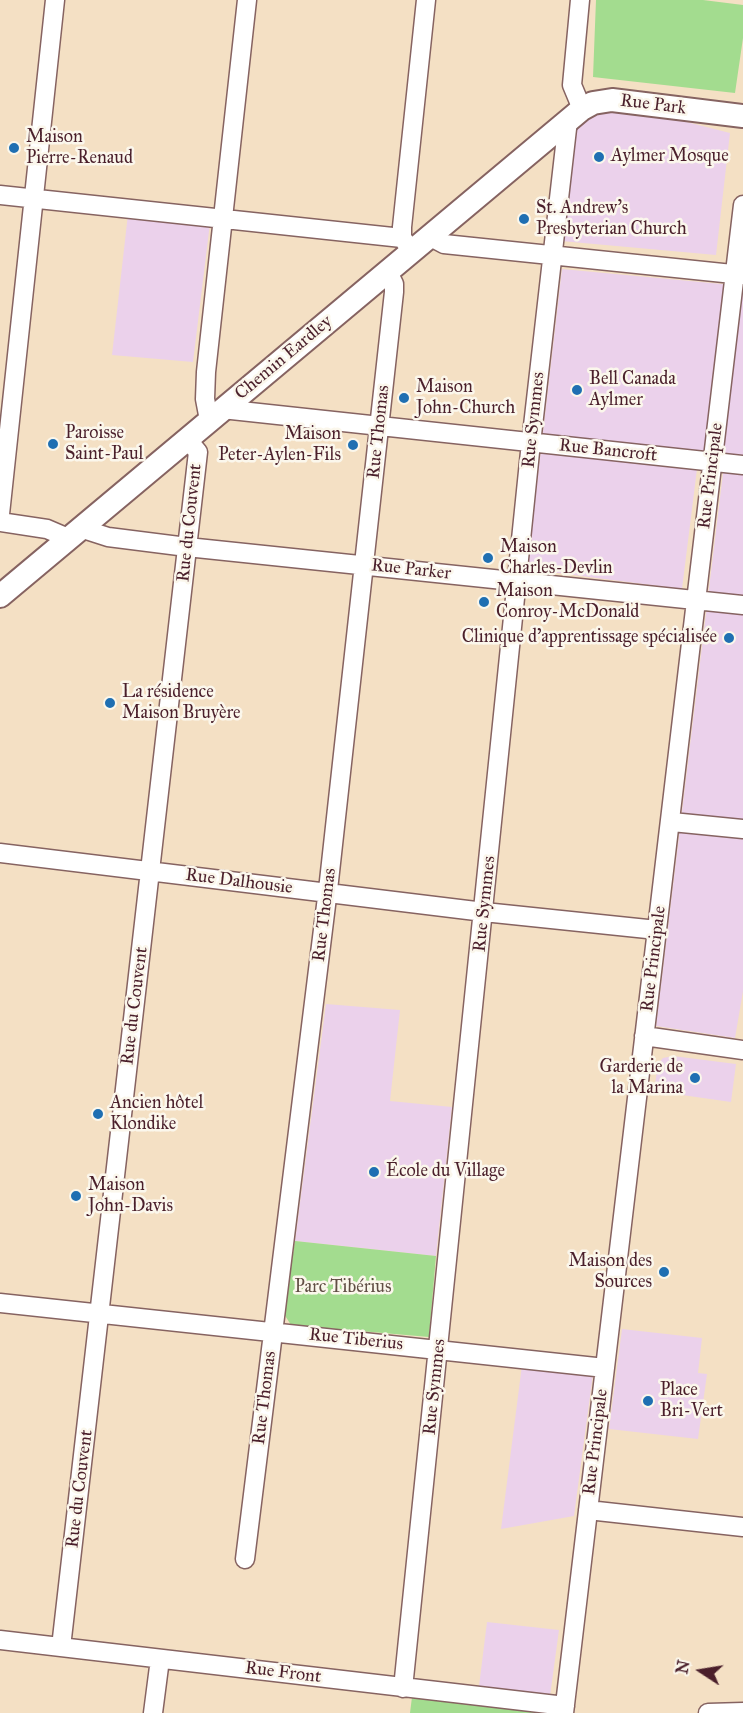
<!DOCTYPE html>
<html>
<head>
<meta charset="utf-8">
<style>
	body { margin:0 }
	#map { position:relative; width:743px; height:1713px; overflow:hidden; background:#f4e0c4; font-family:"IM FELL Great Primer",serif }
	canvas { display:block }
	.north { position:absolute; left:671px; top:1641px; width:60px; height:60px; -webkit-text-stroke:4px #fbf7ec; paint-order:stroke; rotate:282deg; font-size:16px; font-weight:700; line-height:24px; text-align:center; color:#4a1f2b }
	.north::after { content:''; display:block; margin:auto; width:21px; height:27px; background:#4a1f2b; clip-path:polygon(50% 0,100% 100%,50% 72%,0 100%) }
</style>
</head>
<body>
<div id="map">
<canvas width="743" height="1713"></canvas>
<div class="north">N</div>
</div>
<script>
const g = document.querySelector('canvas').getContext('2d');
g.lineJoin = 'round';
function fill(path, color) { g.fillStyle = color; g.fill(path, 'evenodd'); }
function stroke(path, color, width, dash) { g.strokeStyle = color; g.lineWidth = width; g.lineCap = dash ? 'butt' : 'round'; g.setLineDash(dash || []); g.stroke(path); }
function label(font, color, halo, rows, align = 'center') {
  g.font = font + ' "IM FELL Great Primer",serif'; g.lineWidth = 5; g.setLineDash([]); g.textBaseline = 'middle'; g.strokeStyle = halo; g.fillStyle = color; for (const [text, x, y, turn = 0] of rows) {
    g.save(); g.translate(x, y); g.rotate((+turn || 0) * Math.PI / 180); g.textAlign = isNaN(turn) ? turn : align; if (halo) g.strokeText(text, 0, 0); g.fillText(text, 0, 0); g.restore();
  }
}
const built = new Path2D(`
	M616,104L730,133L716,255L561,241L576,126L589,114Z
	M128,214L210,223L193,362L112,355Z
	M562,269L743,286V456L699,453L682,589L527,569Z
	M723,473L743,474V991L735,1038L656,1026Z
	M326,1004L400,1010L390,1101L452,1107L436,1256L295,1241Z
	M673,1056L736,1064L731,1102L654,1091L658,1064L663,1058Z
	M622,1329L702,1338L698,1373L707,1374L698,1439L609,1429Z
	M522,1365L593,1374L574,1516L501,1529Z
	M487,1622L559,1630L550,1696L479,1686Z`);
const green = new Path2D(`
	M596,0H703L743,5V38L735,93L593,77Z
	M295,1241L436,1256L429,1337L291,1325L284,1314Z
	M413,1689L564,1713H410Z`);
const minor = new Path2D(`
	M580,0L572,85L582,109
	M0,195L402,238
	M429,236L444,244L743,275
	M409,247L402,238V227L426,0
	M222,409L743,465
	M209,420L205,399L206,372L247,0
	M0,514L55,0
	M0,522L47,529L68,538
	M80,528L108,537L187,547L743,605
	M672,822L743,829
	M0,853L484,912L657,930
	M644,1036L743,1050
	M0,1303L605,1368
	M588,1510L743,1527
	M245,1559L329,881L394,292V284L388,272
	M0,1640L565,1706
	M61,1647L198,452L187,439
	M403,1688L530,452L568,120
	M153,1713L160,1659
	M564,1713L743,205
	M708,1713L743,1712`);
const major = new Path2D(`
	M0,596L582,109L593,103L612,100L743,116`);
const markers = [
	[14,148,6,"#1f6fb2"],
	[599,157,6,"#1f6fb2"],
	[524,219,6,"#1f6fb2"],
	[577,390,6,"#1f6fb2"],
	[404,398,6,"#1f6fb2"],
	[53,444,6,"#1f6fb2"],
	[353,445,6,"#1f6fb2"],
	[488,558,6,"#1f6fb2"],
	[484,602,6,"#1f6fb2"],
	[729,638,6,"#1f6fb2"],
	[110,703,6,"#1f6fb2"],
	[695,1078,6,"#1f6fb2"],
	[98,1114,6,"#1f6fb2"],
	[374,1172,6,"#1f6fb2"],
	[76,1196,6,"#1f6fb2"],
	[664,1272,6,"#1f6fb2"],
	[648,1401,6,"#1f6fb2"]
];
const streetNames = [
	["Rue Park",653,105,7],
	["Chemin Eardley",284,358,-40],
	["Rue Symmes",534,420,-84],
	["Rue Thomas",379,432,-84],
	["Rue Bancroft",608,451,6],
	["Rue Principale",711,476,-83],
	["Rue du Couvent",190,523,-84],
	["Rue Parker",411,570,6],
	["Rue Dalhousie",239,882,7],
	["Rue Symmes",485,904,-84],
	["Rue Thomas",325,915,-83],
	["Rue Principale",654,959,-83],
	["Rue du Couvent",135,1006,-83],
	["Rue Tiberius",356,1340,6],
	["Rue Symmes",435,1387,-84],
	["Rue Thomas",265,1398,-83],
	["Rue Principale",596,1442,-83],
	["Rue du Couvent",80,1489,-83],
	["Rue Front",283,1673,7]
];
const poiNames = [
	["Maison",26,138],
	["Pierre-Renaud",26,159],
	["Aylmer Mosque",611,157],
	["St. Andrew's",536,209],
	["Presbyterian Church",536,230],
	["Bell Canada",589,380],
	["Aylmer",589,401],
	["Maison",416,388],
	["John-Church",416,409],
	["Paroisse",65,434],
	["Saint-Paul",65,455],
	["Maison",341,435,"right"],
	["Peter-Aylen-Fils",341,456,"right"],
	["Maison",500,548],
	["Charles-Devlin",500,569],
	["Maison",496,592],
	["Conroy-McDonald",496,613],
	["Clinique d'apprentissage spécialisée",717,638,"right"],
	["La résidence",122,693],
	["Maison Bruyère",122,714],
	["Garderie de",683,1068,"right"],
	["la Marina",683,1089,"right"],
	["Ancien hôtel",110,1104],
	["Klondike",110,1125],
	["École du Village",386,1172],
	["Maison",88,1186],
	["John-Davis",88,1207],
	["Maison des",652,1262,"right"],
	["Sources",652,1283,"right"],
	["Place",660,1391],
	["Bri-Vert",660,1412]
];
const parkNames = [
	["Parc Tibérius",343,1288]
];
fill(built, '#ebd1eb');
fill(green, '#a3dc8f');
stroke(minor, '#866361', 21);
stroke(major, '#866361', 26);
stroke(minor, '#fff', 18);
stroke(major, '#fff', 22);
for (const [x, y, r, color] of markers) { const dot = new Path2D(); dot.arc(x, y, r, 0, 2 * Math.PI); g.fillStyle = color; g.fill(dot); stroke(dot, '#fbf7ec', 2); }
label('18px', '#4a1f2b', '#fbf7ec', streetNames);
label('18px', '#4a1f2b', '#fbf7ec', poiNames, 'left');
label('18px', '#604e44', '#fbf7ec', parkNames);
</script>
</body>
</html>
